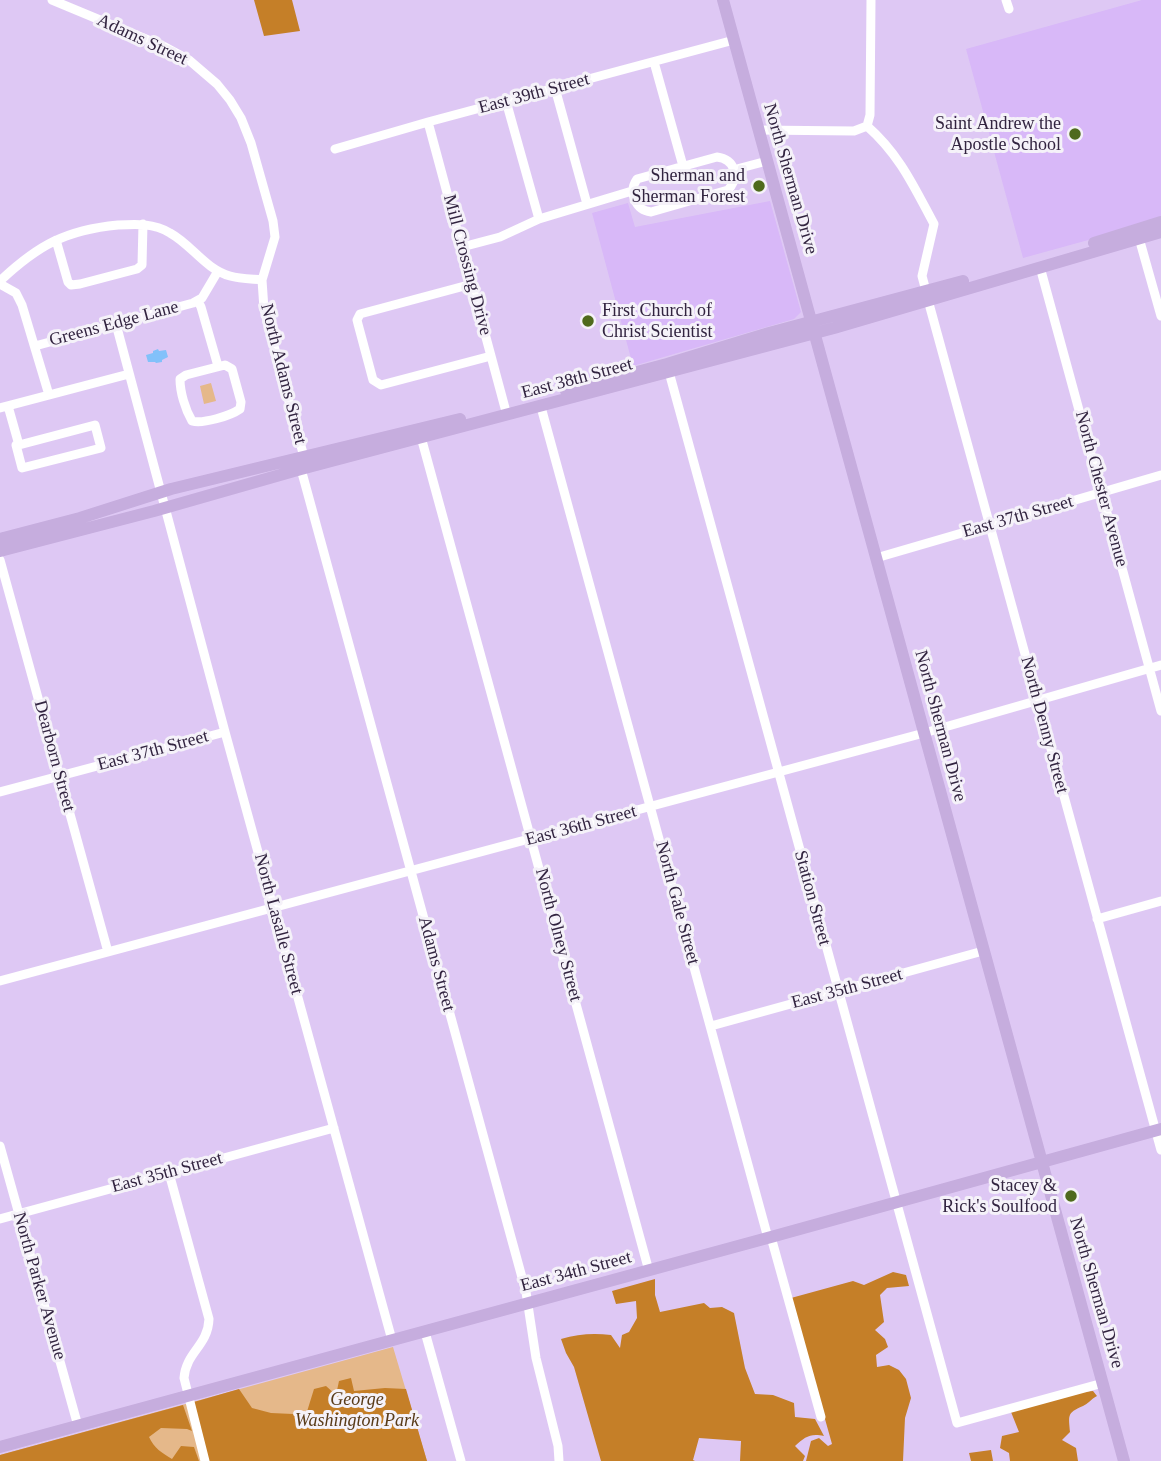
<!DOCTYPE html>
<html>
<head>
<meta charset="utf-8">
<style>
	body { margin:0 }
	canvas { display:block; background:#dec8f4 }
</style>
</head>
<body>
<canvas width="1161" height="1461"></canvas>
<script>
const g = document.querySelector('canvas').getContext('2d');
g.lineJoin = 'round';
function fill(path, color) { g.fillStyle = color; g.fill(path, 'evenodd'); }
function stroke(path, color, width, dash) { g.strokeStyle = color; g.lineWidth = width; g.lineCap = dash ? 'butt' : 'round'; g.setLineDash(dash || []); g.stroke(path); }
function label(font, color, halo, rows, align = 'center') {
  g.font = font + ' Georgia,serif'; g.lineWidth = 6; g.setLineDash([]); g.textBaseline = 'middle'; g.strokeStyle = halo; g.fillStyle = color; for (const [text, x, y, turn = 0] of rows) {
    g.save(); g.translate(x, y); g.rotate((+turn || 0) * Math.PI / 180); g.textAlign = isNaN(turn) ? turn : align; if (halo) g.strokeText(text, 0, 0); g.fillText(text, 0, 0); g.restore();
  }
}
const built = new Path2D(`
	M1142,0H1161V220L1023,258L966,49Z
	M770,201L801,312L794,319L633,366L592,213L628,203L635,227Z`);
const green = new Path2D(`
	M211,383L216,401L204,404L200,386Z
	M393,1347L427,1461H0V1455Z`);
const forest = new Path2D(`
	M254,0H292L300,31L264,36Z
	M893,1272L906,1275L909,1286L887,1288L880,1295L884,1322L875,1330L885,1339L888,1347L876,1355L877,1367L889,1365L899,1370L906,1379L911,1398L905,1418L903,1461H806L811,1441L819,1438L828,1446L832,1444L791,1298L853,1281L864,1285Z
	M655,1279V1295L660,1312L704,1303L710,1308L722,1307L734,1313L745,1368L755,1394L773,1395L794,1403L795,1417L815,1419L824,1436C810,1433 805,1437 795,1446L805,1456L803,1461H740L741,1441L699,1438L693,1460L695,1461H601L574,1367L566,1353L561,1339C578,1334 593,1333 611,1335L620,1348L622,1335L629,1332L637,1318L636,1301L616,1304L612,1291Z
	M351,1378L354,1391L385,1388L406,1389L427,1461H209L194,1402L239,1389L252,1408L271,1413L293,1414L305,1418L314,1389L326,1386L336,1395L339,1381Z
	M1093,1391L1097,1396C1091,1399 1088,1404 1083,1406C1066,1413 1069,1416 1070,1432L1062,1440L1076,1448L1078,1461H1010L1009,1453L1000,1448L1002,1436L1019,1432L1011,1412L1082,1392Z
	M183,1405L192,1431L187,1429L161,1428L149,1437C154,1448 162,1453 172,1459L181,1446L194,1447L199,1461H0V1455Z
	M991,1450L993,1461H971L969,1453Z`);
const water = new Path2D(`
	M158,349L159,351L166,350L168,357L162,360V362L156,363L155,362H148L146,355L153,353V351Z`);
const minor = new Path2D(`
	M52,0L165,47L189,60L217,84L230,100L241,118L251,143L273,221L275,237L262,280L264,309L304,457
	M1006,0L1009,9
	M654,62L683,166
	M555,88L587,204
	M506,101L539,219
	M428,122L505,408
	M867,126C900,155 914,187 934,224L922,276L926,291
	M867,126L870,115L871,0
	M758,130L854,131L867,126
	M335,149L428,122L734,40
	M717,157C735,159 740,177 728,190L651,212C635,210 628,192 637,179Z
	M733,170L767,161
	M1139,238L1161,316
	M56,240L68,282L71,285L80,284L137,269L142,265L143,224
	M462,247L500,237L539,219L632,191
	M1040,267L1161,711
	M0,281C38,245 66,230 118,225C136,224 154,223 170,233C192,245 205,269 230,276C240,279 252,279 262,280
	M0,284L16,293L22,305L49,395
	M472,284L360,314L357,320L358,324L373,380L381,385L491,356
	M928,300L1161,1150
	M198,301L201,307L218,366
	M116,324L225,732L392,1340
	M35,346L193,303L202,298L218,271
	M225,365L232,369L241,402L240,409C230,416 203,424 192,421C185,409 180,392 180,379L186,375Z
	M669,372L957,1423L1103,1383
	M8,406L19,445H16L22,468L101,448L95,425L19,445
	M541,407L768,1238
	M0,408L129,374
	M421,437L649,1271
	M301,469L526,1292L536,1358L558,1446L559,1461
	M876,558L1161,475
	M0,560L108,952
	M0,792L225,732
	M1097,919L1161,901
	M0,981L924,733L1161,665
	M711,1026L983,951
	M0,1146L78,1426
	M169,1173L209,1319C208,1346 186,1352 184,1378L205,1461
	M0,1219L334,1128
	M771,1237L821,1417
	M425,1332L461,1461`);
const major = new Path2D(`
	M723,0L1124,1461
	M1094,243L1161,222
	M566,391L667,364L769,333L963,281
	M0,539L80,518L171,489L460,419
	M0,551L154,511L301,469L834,328L1161,232
	M0,1447L771,1237L1161,1129`);
const markers = [
	[1075,134,7,"#4f6a1d"],
	[759,186,7,"#4f6a1d"],
	[588,321,7,"#4f6a1d"],
	[1071,1196,7,"#4f6a1d"]
];
const streetNames = [
	["Adams Street",142,40,25],
	["East 39th Street",534,94,-15],
	["North Sherman Drive",790,179,74],
	["Mill Crossing Drive",467,265,75],
	["Greens Edge Lane",114,324,-15],
	["North Adams Street",283,374,76],
	["East 38th Street",577,379,-15],
	["North Chester Avenue",1101,489,75],
	["East 37th Street",1018,517,-16],
	["North Denny Street",1044,725,75],
	["North Sherman Drive",940,726,75],
	["East 37th Street",153,751,-15],
	["Dearborn Street",54,756,75],
	["East 36th Street",581,826,-15],
	["Station Street",812,898,75],
	["North Gale Street",677,903,75],
	["North Lasalle Street",278,924,75],
	["North Olney Street",558,935,75],
	["Adams Street",436,964,75],
	["East 35th Street",847,989,-15],
	["East 35th Street",167,1173,-15],
	["East 34th Street",576,1272,-15],
	["North Parker Avenue",39,1286,74],
	["North Sherman Drive",1096,1293,74]
];
const poiNames = [
	["Saint Andrew the",1061,124],
	["Apostle School",1061,145],
	["Sherman and",745,176],
	["Sherman Forest",745,197],
	["First Church of",602,311,"left"],
	["Christ Scientist",602,332,"left"],
	["Stacey &",1057,1186],
	["Rick's Soulfood",1057,1207]
];
const parkNames = [
	["George",357,1400],
	["Washington Park",357,1421]
];
fill(built, '#d8b8f8');
fill(green, '#e5b88a');
fill(forest, '#c57f28');
fill(water, '#82c1fa');
stroke(minor, '#fff', 9);
stroke(major, '#c6adde', 12);
for (const [x, y, r, color] of markers) { const dot = new Path2D(); dot.arc(x, y, r, 0, 2 * Math.PI); g.fillStyle = color; g.fill(dot); stroke(dot, '#f5f2f9', 2.5); }
label('18px', '#322440', '#f5f2f9', streetNames);
label('18px', '#322440', '#f5f2f9', poiNames, 'right');
label('italic 18px', '#593b19', '#f5f2f9', parkNames);
</script>
</body>
</html>
